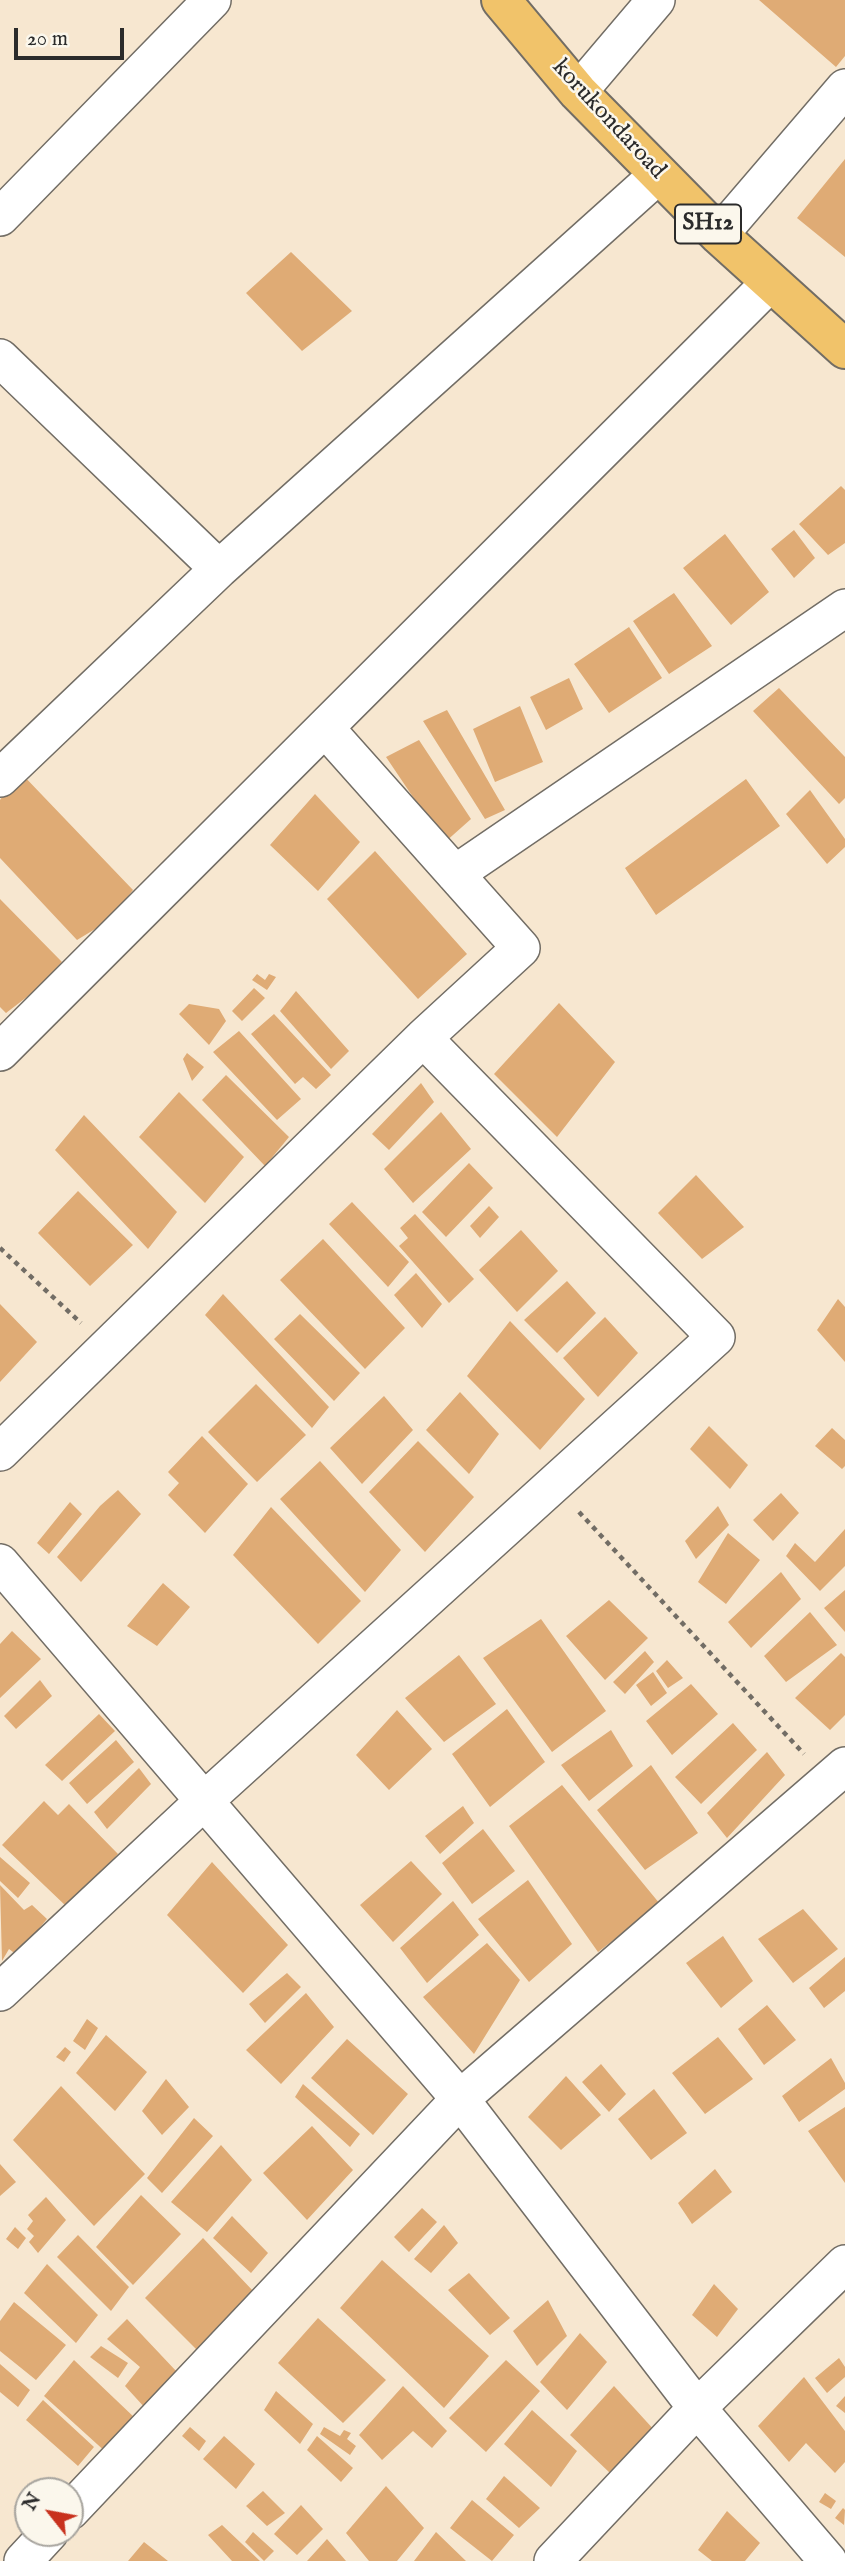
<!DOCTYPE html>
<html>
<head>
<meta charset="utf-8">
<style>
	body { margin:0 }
	#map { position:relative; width:845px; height:2561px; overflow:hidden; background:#f7e7d0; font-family:"IM FELL English",serif }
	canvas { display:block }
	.north { position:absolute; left:14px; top:2477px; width:70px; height:70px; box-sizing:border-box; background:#fbf7ec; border:2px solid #a8a59f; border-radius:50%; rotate:301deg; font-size:19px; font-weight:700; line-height:28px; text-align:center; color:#2b2b2b }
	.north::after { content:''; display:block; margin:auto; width:24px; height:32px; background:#c8321e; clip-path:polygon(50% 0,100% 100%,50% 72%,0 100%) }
	.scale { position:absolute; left:14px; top:28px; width:110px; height:32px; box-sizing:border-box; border:4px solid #2b2b2b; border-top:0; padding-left:9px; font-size:21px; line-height:24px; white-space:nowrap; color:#2b2b2b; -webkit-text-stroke:5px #fbf7ec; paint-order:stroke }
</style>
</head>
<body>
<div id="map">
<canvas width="845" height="2561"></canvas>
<div class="north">N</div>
<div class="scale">20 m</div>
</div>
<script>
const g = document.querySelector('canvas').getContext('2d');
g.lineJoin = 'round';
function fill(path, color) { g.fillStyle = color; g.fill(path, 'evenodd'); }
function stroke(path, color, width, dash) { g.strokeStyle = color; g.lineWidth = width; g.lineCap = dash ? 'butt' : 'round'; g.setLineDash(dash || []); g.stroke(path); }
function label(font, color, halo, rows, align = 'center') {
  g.font = font + ' "IM FELL English",serif'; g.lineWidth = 5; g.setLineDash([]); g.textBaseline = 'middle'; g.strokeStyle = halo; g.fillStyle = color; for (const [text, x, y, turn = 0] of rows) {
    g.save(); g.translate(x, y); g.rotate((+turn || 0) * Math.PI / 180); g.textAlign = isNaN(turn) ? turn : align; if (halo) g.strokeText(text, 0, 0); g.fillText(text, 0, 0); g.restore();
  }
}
const building = new Path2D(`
	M759,0H845V56L836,67Z
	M845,159V257L797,218Z
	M291,252L352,311L302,351L246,293Z
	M841,486L845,490V543L828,555L799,524Z
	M794,530L815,558L794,578L771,549Z
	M725,534L769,592L731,625L683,568Z
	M674,593L712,646L669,674L633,621Z
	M629,627L662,678L609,713L574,664Z
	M569,678L583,709L546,730L530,697Z
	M779,688L845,757V798L839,804L753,711Z
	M520,706L543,762L495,782L473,729Z
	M447,710L505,810L485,819L423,721Z
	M419,740L471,819L444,843L386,757Z
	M20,772L133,890L110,920L77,940L0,858V800Z
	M746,779L780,826L656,915L625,868Z
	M810,790L845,839V847L827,864L786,814Z
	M315,794L360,842L318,891L270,845Z
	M375,851L467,954L418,999L327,899Z
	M0,899L62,962L36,990L6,1013L0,1007Z
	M257,974L265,980L269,974L276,977L267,990L252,980Z
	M254,988L265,998L242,1021L232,1011Z
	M296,991L349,1051L331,1069L280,1011Z
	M559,1003L615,1062L557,1137L494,1074Z
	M189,1004L219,1009L226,1021L209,1045L179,1014Z
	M274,1014L331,1075L316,1089L303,1077L295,1084L251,1034Z
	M239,1031L301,1099L277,1120L213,1052Z
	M187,1053L204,1067L192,1081L183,1059Z
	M226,1075L289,1137L265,1166L202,1100Z
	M421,1083L434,1102L389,1150L372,1134Z
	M179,1092L244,1157L205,1203L139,1137Z
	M441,1112L471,1149L413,1203L384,1169Z
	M84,1115L177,1212L148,1249L55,1150Z
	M469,1163L493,1188L446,1237L422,1212Z
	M696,1175L744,1227L702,1259L658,1213Z
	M78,1191L133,1245L90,1286L38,1233Z
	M352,1202L409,1262L388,1287L329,1224Z
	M489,1206L499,1217L480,1238L470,1226Z
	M415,1214L474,1279L449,1303L399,1246L408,1238L400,1228Z
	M521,1230L558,1271L517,1312L479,1270Z
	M323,1239L405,1328L365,1369L280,1280Z
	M416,1273L442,1304L422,1328L394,1295Z
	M567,1281L596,1313L557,1353L524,1320Z
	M223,1294L329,1407L312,1428L205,1315Z
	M838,1299L845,1307V1362L817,1330Z
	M0,1304L37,1342L0,1382Z
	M300,1314L360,1373L334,1401L274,1339Z
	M605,1317L638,1353L598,1397L563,1358Z
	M510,1321L585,1399L540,1450L467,1376Z
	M256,1384L306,1435L257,1482L208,1432Z
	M460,1392L499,1434L469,1474L426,1430Z
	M384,1396L413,1430L362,1484L330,1448Z
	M709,1426L748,1465L730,1489L690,1449Z
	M832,1428L845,1440V1466L842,1469L815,1446Z
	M202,1436L248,1484L205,1533L168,1495L179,1483L168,1472Z
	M418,1441L474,1497L425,1552L369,1492Z
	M320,1461L401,1550L365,1592L280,1499Z
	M118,1490L141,1514L81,1582L57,1557L100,1506Z
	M781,1493L799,1513L773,1541L753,1520Z
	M70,1502L82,1514L49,1554L37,1543Z
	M718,1506L729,1525L696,1559L685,1541Z
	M271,1507L361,1601L318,1644L233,1555Z
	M845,1529V1566L820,1591L786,1556L795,1543L815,1562Z
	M728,1533L760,1560L726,1604L698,1582Z
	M781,1572L801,1599L751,1648L728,1622Z
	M163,1583L190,1607L157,1646L127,1626Z
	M845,1590V1632L824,1608Z
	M609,1600L648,1638L605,1680L566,1636Z
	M810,1612L837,1645L786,1682L764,1656Z
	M541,1619L606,1711L552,1752L483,1658Z
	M12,1631L41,1659L0,1698V1644Z
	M645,1651L654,1662L625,1694L613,1682Z
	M841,1653L845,1657V1715L830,1730L795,1698Z
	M459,1655L496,1704L444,1742L405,1698Z
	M667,1660L683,1678L668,1688L656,1671Z
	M653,1672L667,1693L651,1706L636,1685Z
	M40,1680L52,1696L16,1729L4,1716Z
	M691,1684L718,1714L672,1755L646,1721Z
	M507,1709L545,1762L490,1807L452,1754Z
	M397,1710L432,1749L389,1790L356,1755Z
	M99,1714L115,1731L62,1781L45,1765Z
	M733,1723L757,1750L701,1804L675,1777Z
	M611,1730L633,1766L589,1801L561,1765Z
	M116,1740L134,1762L87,1804L69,1783Z
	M767,1752L785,1775L727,1838L707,1813Z
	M651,1765L698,1833L645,1870L597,1810Z
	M139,1768L151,1784L107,1829L94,1812Z
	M562,1785L660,1904L598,1952L509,1826Z
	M44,1801L58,1815L69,1804L118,1854L67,1907L2,1845Z
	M463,1806L474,1823L440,1854L425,1836Z
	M483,1829L515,1871L472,1904L442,1863Z
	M0,1857L30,1883L18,1898L0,1881Z
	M411,1861L442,1894L393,1942L360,1905Z
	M212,1862L288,1945L243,1993L167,1915Z
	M528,1880L572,1944L529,1982L478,1919Z
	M0,1885L24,1910L32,1905L47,1919L17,1955L9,1949L2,1961Z
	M453,1901L479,1935L427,1983L400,1948Z
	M803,1909L838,1949L793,1983L758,1939Z
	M723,1936L753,1981L721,2008L686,1963Z
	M487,1943L520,1980L474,2054L423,1997Z
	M845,1957V1991L824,2008L809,1988Z
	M287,1973L301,1987L265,2023L249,2004Z
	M306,1993L334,2027L281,2084L246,2050Z
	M767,2005L796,2040L764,2065L738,2029Z
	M87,2019L98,2028L85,2050L73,2041Z
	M106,2035L147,2072L115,2111L76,2073Z
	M718,2037L753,2079L705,2114L672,2073Z
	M347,2039L408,2094L373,2135L311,2078Z
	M65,2047L71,2052L64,2062L56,2057Z
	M831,2058L845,2083V2089L799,2122L782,2096Z
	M601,2064L626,2094L609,2112L582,2082Z
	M566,2076L601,2115L561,2150L528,2117Z
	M166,2079L189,2107L162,2135L142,2111Z
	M303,2084L360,2134L350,2147L295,2097Z
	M61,2086L145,2174L94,2226L13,2140Z
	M654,2089L687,2133L651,2160L618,2119Z
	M845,2107V2183L808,2131Z
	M194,2118L213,2136L162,2193L147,2178Z
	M312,2126L353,2170L307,2220L263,2173Z
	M221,2145L252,2180L207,2232L171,2202Z
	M0,2164L16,2182L0,2196Z
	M715,2169L732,2192L692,2224L678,2203Z
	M141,2195L181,2234L133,2285L96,2247Z
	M46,2197L66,2220L38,2253L29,2242L34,2236L27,2229L33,2221L28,2215Z
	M422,2208L437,2222L409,2252L394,2237Z
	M232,2216L268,2253L251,2273L213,2238Z
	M444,2225L458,2243L431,2273L414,2259Z
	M15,2227L26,2238L18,2249L6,2239Z
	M78,2235L129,2287L111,2311L57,2257Z
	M203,2238L254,2292L197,2350L145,2298Z
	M382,2260L489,2356L444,2408L340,2308Z
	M47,2264L98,2315L76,2343L24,2293Z
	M469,2273L510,2318L490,2335L448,2290Z
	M714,2284L738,2309L717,2337L692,2315Z
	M548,2300L567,2336L537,2366L513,2331Z
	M14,2302L66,2345L36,2380L0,2351V2321Z
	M318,2318L386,2380L343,2423L278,2363Z
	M127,2319L177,2372L146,2409L125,2386L140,2367L107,2339Z
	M580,2333L607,2362L567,2410L540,2382Z
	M101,2346L128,2363L118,2378L90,2357Z
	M839,2358L845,2367V2377L827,2393L815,2378Z
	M74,2360L136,2419L108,2454L44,2396Z
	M506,2360L540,2391L486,2452L449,2418Z
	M0,2364L30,2390L18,2407L0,2392Z
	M804,2377L845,2431V2462L835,2473L806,2443L789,2462L758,2426Z
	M403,2386L447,2431L432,2448L413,2431L382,2460L359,2435Z
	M614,2386L656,2432L610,2473L570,2435Z
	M276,2391L313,2424L300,2444L264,2410Z
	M845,2396V2413L836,2406Z
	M43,2400L94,2447L78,2466L26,2420Z
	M532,2410L577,2451L551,2487L504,2444Z
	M190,2427L206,2441L199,2451L182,2436Z
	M324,2427L340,2436L344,2430L351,2433L347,2439L356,2446L350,2455L320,2434Z
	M224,2436L255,2464L236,2489L203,2459Z
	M317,2436L353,2468L341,2482L307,2450Z
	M504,2476L540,2508L519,2528L486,2499Z
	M386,2486L424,2528L397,2561H369L346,2533Z
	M263,2491L285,2513L267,2526L246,2506Z
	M825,2493L836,2501L831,2509L819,2502Z
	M472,2500L514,2535L492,2561L450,2528Z
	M301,2505L323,2529L297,2555L274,2534Z
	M843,2508L845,2510L844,2525L835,2518Z
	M727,2511L760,2543L745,2561H712L698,2550Z
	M222,2525L260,2561H232L208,2535Z
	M253,2532L274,2551L264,2561L245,2542Z
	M436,2532L466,2561H414Z
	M327,2539L346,2561H307Z
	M144,2542L168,2561H128Z`);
const path = new Path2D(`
	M0,1248L81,1323
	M579,1512L804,1754`);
const minor = new Path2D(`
	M578,92L656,0
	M0,217L212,0
	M719,235L845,88
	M0,358L219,569
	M0,778L219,569L659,174
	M455,874L845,608
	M0,1052L771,282
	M0,1452L423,1038L521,948L325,728
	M0,1563L460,2099L697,2408L828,2561
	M0,1992L204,1801L716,1337L423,1038
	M70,2511L460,2099L845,1766
	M23,2561L49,2533
	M553,2561L697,2408L845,2264`);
const major = new Path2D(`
	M501,0L578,92L719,235L845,349`);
const shields = [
	[708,224,66]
];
const shieldNames = [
	["SH12",708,224]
];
const streetNames = [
	["korukondaroad",608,120,47]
];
fill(building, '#dfab75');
stroke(minor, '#726d65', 40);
stroke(major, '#726d65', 42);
stroke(path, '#726d65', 4.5, [5, 5]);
stroke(minor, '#fff', 37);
stroke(major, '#f1c36a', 38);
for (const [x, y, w] of shields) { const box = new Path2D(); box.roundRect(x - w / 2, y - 19.5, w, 39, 5); g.fillStyle = '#fbf7ec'; g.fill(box); stroke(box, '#2b2b2b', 2); }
label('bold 23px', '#2b2b2b', null, shieldNames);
label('24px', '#2b2b2b', '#fbf7ec', streetNames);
</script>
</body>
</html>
